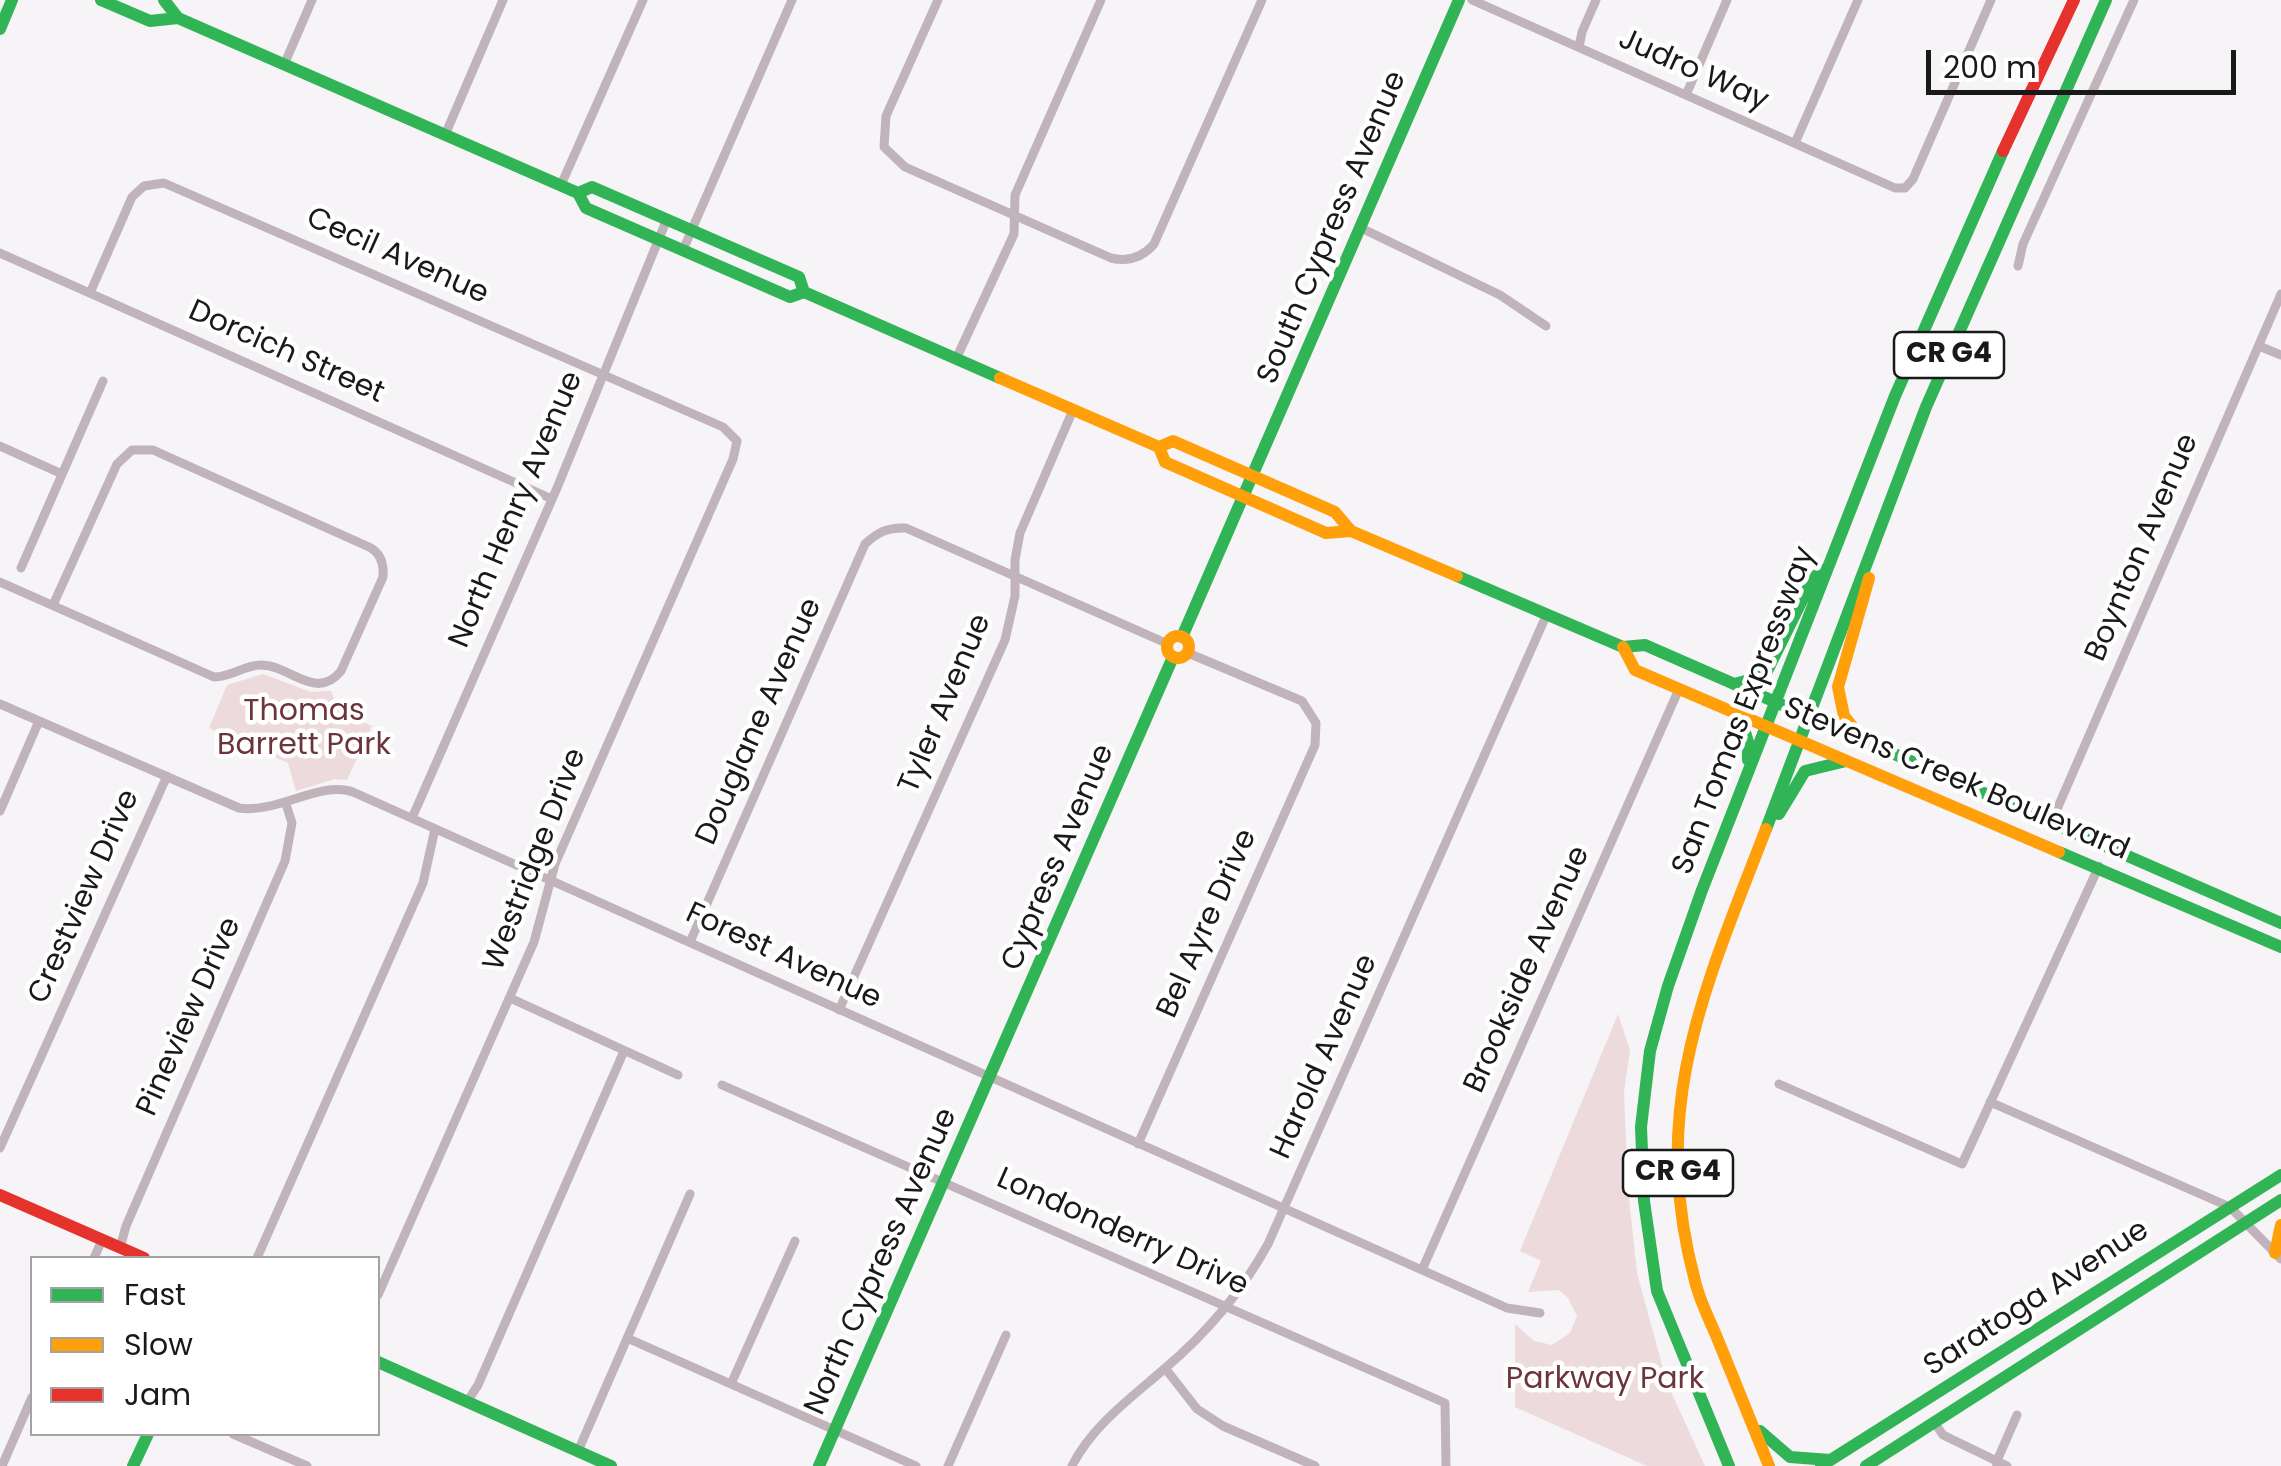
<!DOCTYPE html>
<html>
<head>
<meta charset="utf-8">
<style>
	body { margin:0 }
	#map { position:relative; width:2281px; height:1466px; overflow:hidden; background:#f6f4f6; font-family:Poppins,sans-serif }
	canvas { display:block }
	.legend { position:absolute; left:30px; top:1256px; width:350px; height:180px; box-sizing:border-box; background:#fff; border:2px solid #a3a3a3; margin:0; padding:12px 18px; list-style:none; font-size:30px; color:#1a191a }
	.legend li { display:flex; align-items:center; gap:20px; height:50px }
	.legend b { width:50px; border:2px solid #a3a3a3 }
	.scale { position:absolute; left:1926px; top:50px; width:310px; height:45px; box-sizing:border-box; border:5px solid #1a191a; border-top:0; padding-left:12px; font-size:30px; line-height:35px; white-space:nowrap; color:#1a191a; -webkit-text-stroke:8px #fff; paint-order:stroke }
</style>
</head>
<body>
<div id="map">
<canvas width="2281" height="1466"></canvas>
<ul class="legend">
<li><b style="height:12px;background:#30b455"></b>Fast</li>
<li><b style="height:12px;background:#ff9f0a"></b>Slow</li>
<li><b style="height:12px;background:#e5322d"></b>Jam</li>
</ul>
<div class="scale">200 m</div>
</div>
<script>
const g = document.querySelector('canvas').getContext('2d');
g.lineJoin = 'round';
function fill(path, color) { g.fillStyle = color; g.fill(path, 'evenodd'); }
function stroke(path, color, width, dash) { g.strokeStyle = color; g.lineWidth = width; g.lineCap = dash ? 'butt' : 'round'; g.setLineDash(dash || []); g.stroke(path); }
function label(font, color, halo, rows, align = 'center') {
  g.font = font + ' Poppins,sans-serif'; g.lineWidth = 9; g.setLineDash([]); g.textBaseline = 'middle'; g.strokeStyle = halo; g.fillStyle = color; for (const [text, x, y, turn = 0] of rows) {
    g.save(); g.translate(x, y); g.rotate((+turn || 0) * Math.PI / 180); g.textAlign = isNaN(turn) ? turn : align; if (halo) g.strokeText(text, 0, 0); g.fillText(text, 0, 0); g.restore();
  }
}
const green = new Path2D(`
	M263,674L311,692L331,691L339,711L372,726L347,780L335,779L296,791L288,763L209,728L227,685Z
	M1618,1014L1630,1050L1624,1092L1628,1189L1637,1273L1667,1383L1705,1466H1647L1515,1407V1324L1534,1341L1552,1345L1570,1333L1577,1316L1568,1298L1559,1290L1528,1292L1541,1261L1520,1251Z`);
const street = new Path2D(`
	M938,0L886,116L884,147L905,167L1111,258C1128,262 1142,258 1154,244L1262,0
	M1472,0L1895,188H1905L1913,179L1991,0
	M1579,47L1582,32L1596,0
	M284,65L312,0
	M1686,95L1727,0
	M445,135L503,0
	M1795,143L1858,0
	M561,185L643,0
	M1359,227L1500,295L1546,326
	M683,250L792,0
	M0,253L552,499
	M2018,266L2023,244L2134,0
	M90,293L132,197L144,186L164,183L723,427L737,441L733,459L555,864L534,942L378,1295
	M2259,346L2281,355
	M956,359L1014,234L1015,195L1101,0
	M0,446L62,474
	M21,568L103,381
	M0,582L214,677C232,677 244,665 261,665C290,665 316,702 341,671L383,577C384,564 381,553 369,547L153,450H132L117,464L53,605
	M0,704L239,808C277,814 321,780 353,792L1507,1308L1540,1313
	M0,811L39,721
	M412,818L557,488L667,219
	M2051,823L2281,294
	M690,942L865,544C878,532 888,527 906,528L1168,644
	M510,998L678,1075
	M839,1010L1005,640L1015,596V560L1020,533L1073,410
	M1779,1084L1962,1164L2099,866
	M722,1085L1445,1403L1446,1466
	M1990,1102L2230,1207L2281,1259
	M1138,1144L1315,745L1316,723L1302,701L1188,653
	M0,1148L167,776
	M120,1248L126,1226L285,861L292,823L286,804
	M94,1258L102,1240
	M257,1258L423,883L435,829
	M1422,1270L1679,689
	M627,1338L916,1466
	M1165,1368L1197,1409L1223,1426L1315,1466
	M731,1384L795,1241
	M467,1402L478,1385L624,1051
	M1934,1422L1943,1435L2007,1466
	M233,1434L307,1466
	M578,1451L690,1194
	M1996,1463L2017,1415
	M2,1466L32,1397
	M948,1466L1006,1335
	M1072,1466C1092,1426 1131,1398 1163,1370C1206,1334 1241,1293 1268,1244L1546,616`);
const fast = new Path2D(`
	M101,0L150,21L178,18
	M164,0L178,18L578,193L586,208L790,297L804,292L1000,378
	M0,29L12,0
	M578,193L592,187L799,277L804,292
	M1457,576L1623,647L1645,645L2281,923
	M1182,637L1459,0
	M1734,684L1757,678L1767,671L1812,580L1822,570
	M1740,716L1748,742V760
	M1779,814L1805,771L1846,761
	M1766,829L1926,407L2106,0
	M2059,852L2281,947
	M378,1362L611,1466
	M1760,1431L1790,1457L1830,1460
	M133,1466L148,1434
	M819,1466L1173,657
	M1729,1466L1657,1291L1644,1201L1641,1127L1650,1051L1668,986L1702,890L1895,396L2003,151
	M1821,1466L2281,1175
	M1866,1466L2281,1200`);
const slow = new Path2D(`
	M1000,378L1159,447L1165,462L1326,533L1351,531
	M1159,447L1173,441L1335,512L1351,531L1457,576
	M1167 647a11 11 0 1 1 22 0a11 11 0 1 1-22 0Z
	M1623,647L1635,670L2059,852
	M1864,741L1844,716L1838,687L1869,578
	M1766,829C1705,988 1648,1106 1695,1281C1700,1303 1712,1324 1720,1345C1736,1385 1753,1426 1769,1466
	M2275,1253L2281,1225`);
const jam = new Path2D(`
	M2003,151L2074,0
	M0,1195L144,1258`);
const shields = [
	[1949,355,110],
	[1678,1173,110]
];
const shieldNames = [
	["CR G4",1949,355],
	["CR G4",1678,1173]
];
const streetNames = [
	["Judro Way",1693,71,24],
	["South Cypress Avenue",1333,228,-67],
	["Cecil Avenue",397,257,24],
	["Dorcich Street",286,353,24],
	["North Henry Avenue",517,510,-67],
	["Boynton Avenue",2143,548,-67],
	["Tyler Avenue",946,704,-67],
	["San Tomas Expressway",1745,711,-69],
	["Douglane Avenue",760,722,-66],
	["Stevens Creek Boulevard",1956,780,23],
	["Cypress Avenue",1059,858,-67],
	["Westridge Drive",536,860,-69],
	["Crestview Drive",85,897,-66],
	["Bel Ayre Drive",1208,924,-66],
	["Forest Avenue",783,957,25],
	["Brookside Avenue",1528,970,-66],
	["Pineview Drive",190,1017,-66],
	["Harold Avenue",1325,1057,-66],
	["Londonderry Drive",1122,1233,24],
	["North Cypress Avenue",882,1262,-66],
	["Saratoga Avenue",2037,1299,-33]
];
const parkNames = [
	["Thomas",304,712],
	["Barrett Park",304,746],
	["Parkway Park",1605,1380]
];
fill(green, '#eddadc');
stroke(street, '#c0b4ba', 9);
stroke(fast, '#30b455', 12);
stroke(slow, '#ff9f0a', 12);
stroke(jam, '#e5322d', 12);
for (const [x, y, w] of shields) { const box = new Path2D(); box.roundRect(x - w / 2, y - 23, w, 46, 8); g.fillStyle = '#fff'; g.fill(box); stroke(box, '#1a191a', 2.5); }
label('bold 28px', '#1a191a', null, shieldNames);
label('30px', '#1a191a', '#fff', streetNames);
label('30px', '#6c343c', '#fff', parkNames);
</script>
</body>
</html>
